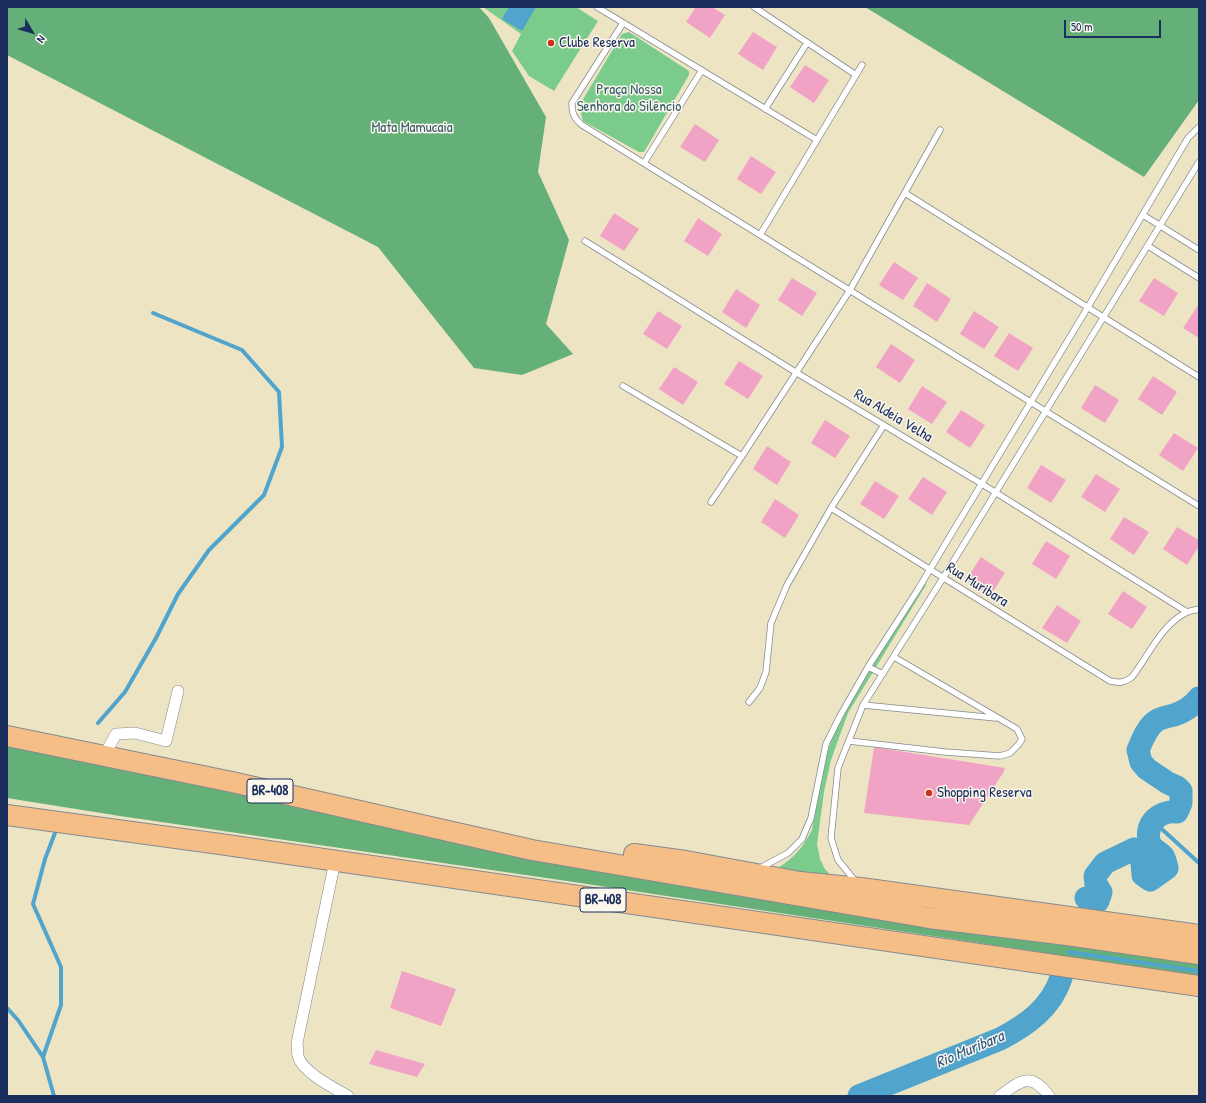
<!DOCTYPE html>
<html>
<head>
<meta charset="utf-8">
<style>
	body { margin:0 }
	#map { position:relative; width:1206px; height:1103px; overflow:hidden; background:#ede4c4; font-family:"Patrick Hand",sans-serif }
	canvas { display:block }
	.frame { position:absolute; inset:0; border:8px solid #1b2f5e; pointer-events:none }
	.north { position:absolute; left:12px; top:12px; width:40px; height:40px; -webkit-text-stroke:3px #fbf7ec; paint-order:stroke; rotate:128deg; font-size:11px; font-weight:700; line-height:16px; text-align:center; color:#1b2f5e }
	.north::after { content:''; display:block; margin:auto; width:14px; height:18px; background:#1b2f5e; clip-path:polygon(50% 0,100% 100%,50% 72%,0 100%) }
	.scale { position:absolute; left:1064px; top:20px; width:97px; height:18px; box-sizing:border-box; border:2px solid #1b2f5e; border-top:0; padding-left:5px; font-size:12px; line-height:14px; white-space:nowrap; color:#1b2f5e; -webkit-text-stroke:3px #fbf7ec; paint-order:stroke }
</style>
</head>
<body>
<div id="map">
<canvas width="1206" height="1103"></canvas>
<div class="frame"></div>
<div class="north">N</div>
<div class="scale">50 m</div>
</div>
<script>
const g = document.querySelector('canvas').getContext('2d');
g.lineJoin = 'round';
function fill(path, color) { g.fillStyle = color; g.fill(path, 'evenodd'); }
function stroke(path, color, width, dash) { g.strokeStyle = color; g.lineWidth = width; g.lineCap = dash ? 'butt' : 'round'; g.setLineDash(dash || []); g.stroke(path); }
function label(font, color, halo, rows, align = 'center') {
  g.font = font + ' "Patrick Hand",sans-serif'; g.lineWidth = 3; g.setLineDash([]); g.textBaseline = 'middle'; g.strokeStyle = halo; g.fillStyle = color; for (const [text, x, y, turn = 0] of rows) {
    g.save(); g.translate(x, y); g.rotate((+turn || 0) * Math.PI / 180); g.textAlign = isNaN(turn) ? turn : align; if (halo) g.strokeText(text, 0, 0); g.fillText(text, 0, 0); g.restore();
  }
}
const green = new Path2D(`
	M483,7H576L598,21L554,91L529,76L512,51L521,34Z
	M629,32L689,71V75L644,152H639L583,121L579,106L622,34Z
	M924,583L926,585L848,713L831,760L824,792L817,844L820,859L825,869L838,884L771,871C791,862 802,849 812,830L824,764L832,738L857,688Z`);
const forest = new Path2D(`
	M7,7H479L489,18L546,117L538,172L569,240L546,324L573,354L522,375L474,368L378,247L7,55Z
	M865,7H1199V100L1144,177Z
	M7,744L332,813L542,862L754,897L1199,961V976L567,881L120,816L7,798Z`);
const water = new Path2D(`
	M509,7H536L522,31L502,19Z`);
const stream = new Path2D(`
	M98,723L125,692L156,638L178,594L209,550L264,495L282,447L279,392L242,350L153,313
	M1153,821L1199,863
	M1069,952L1199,971
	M7,1008L18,1020L43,1057L54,1096
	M43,1057L61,1005V967L33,904L45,859L55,833`);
const river = new Path2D(`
	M1086,898L1098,901L1101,892L1096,884L1095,876L1105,863L1134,849L1141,850L1143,875L1150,880L1167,868C1166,864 1165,859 1163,856C1160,852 1154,850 1151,846C1142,826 1158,810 1177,812L1181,803V791L1177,787L1168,783L1147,769L1141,762L1138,750C1142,741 1147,727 1156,721C1162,717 1167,717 1174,715C1183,712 1193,706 1199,698
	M859,1096L1000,1039C1027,1025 1051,1008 1061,978`);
const building = new Path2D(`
	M696,7H712L725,15L710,38L686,22Z
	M753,32L777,47L763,70L738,54Z
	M805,65L829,80L814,103L790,87Z
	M695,124L719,140L705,162L680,147Z
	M751,156L776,172L761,194L737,179Z
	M614,213L639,229L624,251L600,236Z
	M698,218L722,234L708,256L684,241Z
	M894,262L918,278L903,300L879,285Z
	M792,278L817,293L802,316L778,300Z
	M1154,278L1178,293L1164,316L1139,301Z
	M927,283L951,299L937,322L913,306Z
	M736,289L760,305L746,328L722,312Z
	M1199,304V338L1183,328Z
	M658,311L682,326L667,349L643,334Z
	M974,311L999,327L984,349L960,334Z
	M1009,333L1033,348L1018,371L994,356Z
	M891,344L915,360L900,383L876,367Z
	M739,361L763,376L748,399L724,384Z
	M674,367L698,382L683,405L659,389Z
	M1153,376L1177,392L1162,415L1138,399Z
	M1095,385L1119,400L1105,423L1081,408Z
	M922,386L947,402L932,424L908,409Z
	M961,410L985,425L970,448L946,432Z
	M825,420L850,436L835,458L811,443Z
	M1174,433L1198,448L1183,471L1159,455Z
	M767,446L791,462L777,485L753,469Z
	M1041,465L1066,480L1051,503L1027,488Z
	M1096,474L1120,489L1105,512L1081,497Z
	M923,477L947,492L932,515L908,499Z
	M875,481L899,496L884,519L860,504Z
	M775,499L799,515L785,538L761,522Z
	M1124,517L1149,532L1134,555L1110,539Z
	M1177,527L1199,540V546L1187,565L1163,549Z
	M1046,541L1070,556L1056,579L1032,564Z
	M981,557L1005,573L990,596L966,580Z
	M1123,591L1147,607L1132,629L1108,614Z
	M1057,605L1081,621L1067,643L1042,628Z
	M874,747L1005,768L1003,773L969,825L864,813Z
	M402,971L456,989L441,1026L390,1008Z
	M376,1050L425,1064L417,1077L369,1064Z`);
const lane = new Path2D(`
	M597,7L817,140
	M754,7L856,75
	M623,23L572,103C572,114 574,118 582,125L1199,506
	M765,109L807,43
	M644,163L702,70
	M905,193L1199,377
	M1143,215L1199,250
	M760,235L862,65
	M585,241L797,373L982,484L1187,612
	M1148,246L1199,278
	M623,386L742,456
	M711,502L742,456L850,290L940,130
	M831,508L1110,681C1120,683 1124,683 1132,677C1149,655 1161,625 1187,612C1190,611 1195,610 1199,609
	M868,667L883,674
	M749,702L760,688L766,672L771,623L787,585L831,508L884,425
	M863,705L996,718
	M849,741L945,752L1000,756L1010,753L1019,744L1022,739L1017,729L894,657
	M760,868L788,853L802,839L811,818L826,744L840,716L868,667L917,591L1088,307L1188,138L1199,127
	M856,882L838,860L831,838L838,768L863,705L943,578L1199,162`);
const street = new Path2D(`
	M104,756L116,734L135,733L166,741L178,691
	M335,861L297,1043C298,1047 297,1052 298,1056C302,1072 334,1088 348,1096
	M1000,1096C1020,1081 1031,1071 1049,1096`);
const highway = new Path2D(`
	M7,736L232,782L532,850L929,918L1067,935L1199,954
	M7,815L220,844L1199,986
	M634,854L686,861L800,882L861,888L1199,935`);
const markers = [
	[551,43,4,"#c8321e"],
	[929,793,4,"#c8321e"]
];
const shields = [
	[270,791,46],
	[603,900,46]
];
const shieldNames = [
	["BR-408",270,791],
	["BR-408",603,900]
];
const poiNames = [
	["Clube Reserva",559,43],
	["Shopping Reserva",937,793]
];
const parkNames = [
	["Praça Nossa",629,90],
	["Senhora do Silêncio",629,107],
	["Mata Mamucaia",412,128]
];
const streetNames = [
	["Rua Aldeia Velha",893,416,31],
	["Rua Muribara",977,585,32]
];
const waterNames = [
	["Rio Muribara",970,1050,-23]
];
fill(green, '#7bcc8c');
fill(forest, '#64b078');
fill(water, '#51a4cc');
stroke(stream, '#51a4cc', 4);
stroke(river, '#51a4cc', 23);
fill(building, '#f1a3c5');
stroke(lane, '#848a91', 7);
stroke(street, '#848a91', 12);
stroke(highway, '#848a91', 22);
stroke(lane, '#fff', 5.5);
stroke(street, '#fff', 11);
stroke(highway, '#f6be87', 20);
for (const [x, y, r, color] of markers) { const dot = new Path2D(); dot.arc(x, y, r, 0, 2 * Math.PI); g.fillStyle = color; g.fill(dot); stroke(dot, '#fbf7ec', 1.5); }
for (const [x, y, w] of shields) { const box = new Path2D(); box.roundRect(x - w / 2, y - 12, w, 24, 3); g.fillStyle = '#fbf7ec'; g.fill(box); stroke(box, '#1b2f5e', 1); }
label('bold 14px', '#1b2f5e', null, shieldNames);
label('15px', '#1b2f5e', '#fbf7ec', poiNames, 'left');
label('15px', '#385e6c', '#fbf7ec', parkNames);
label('15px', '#1b2f5e', '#fbf7ec', streetNames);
label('italic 16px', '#2e5884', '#fbf7ec', waterNames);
</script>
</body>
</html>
